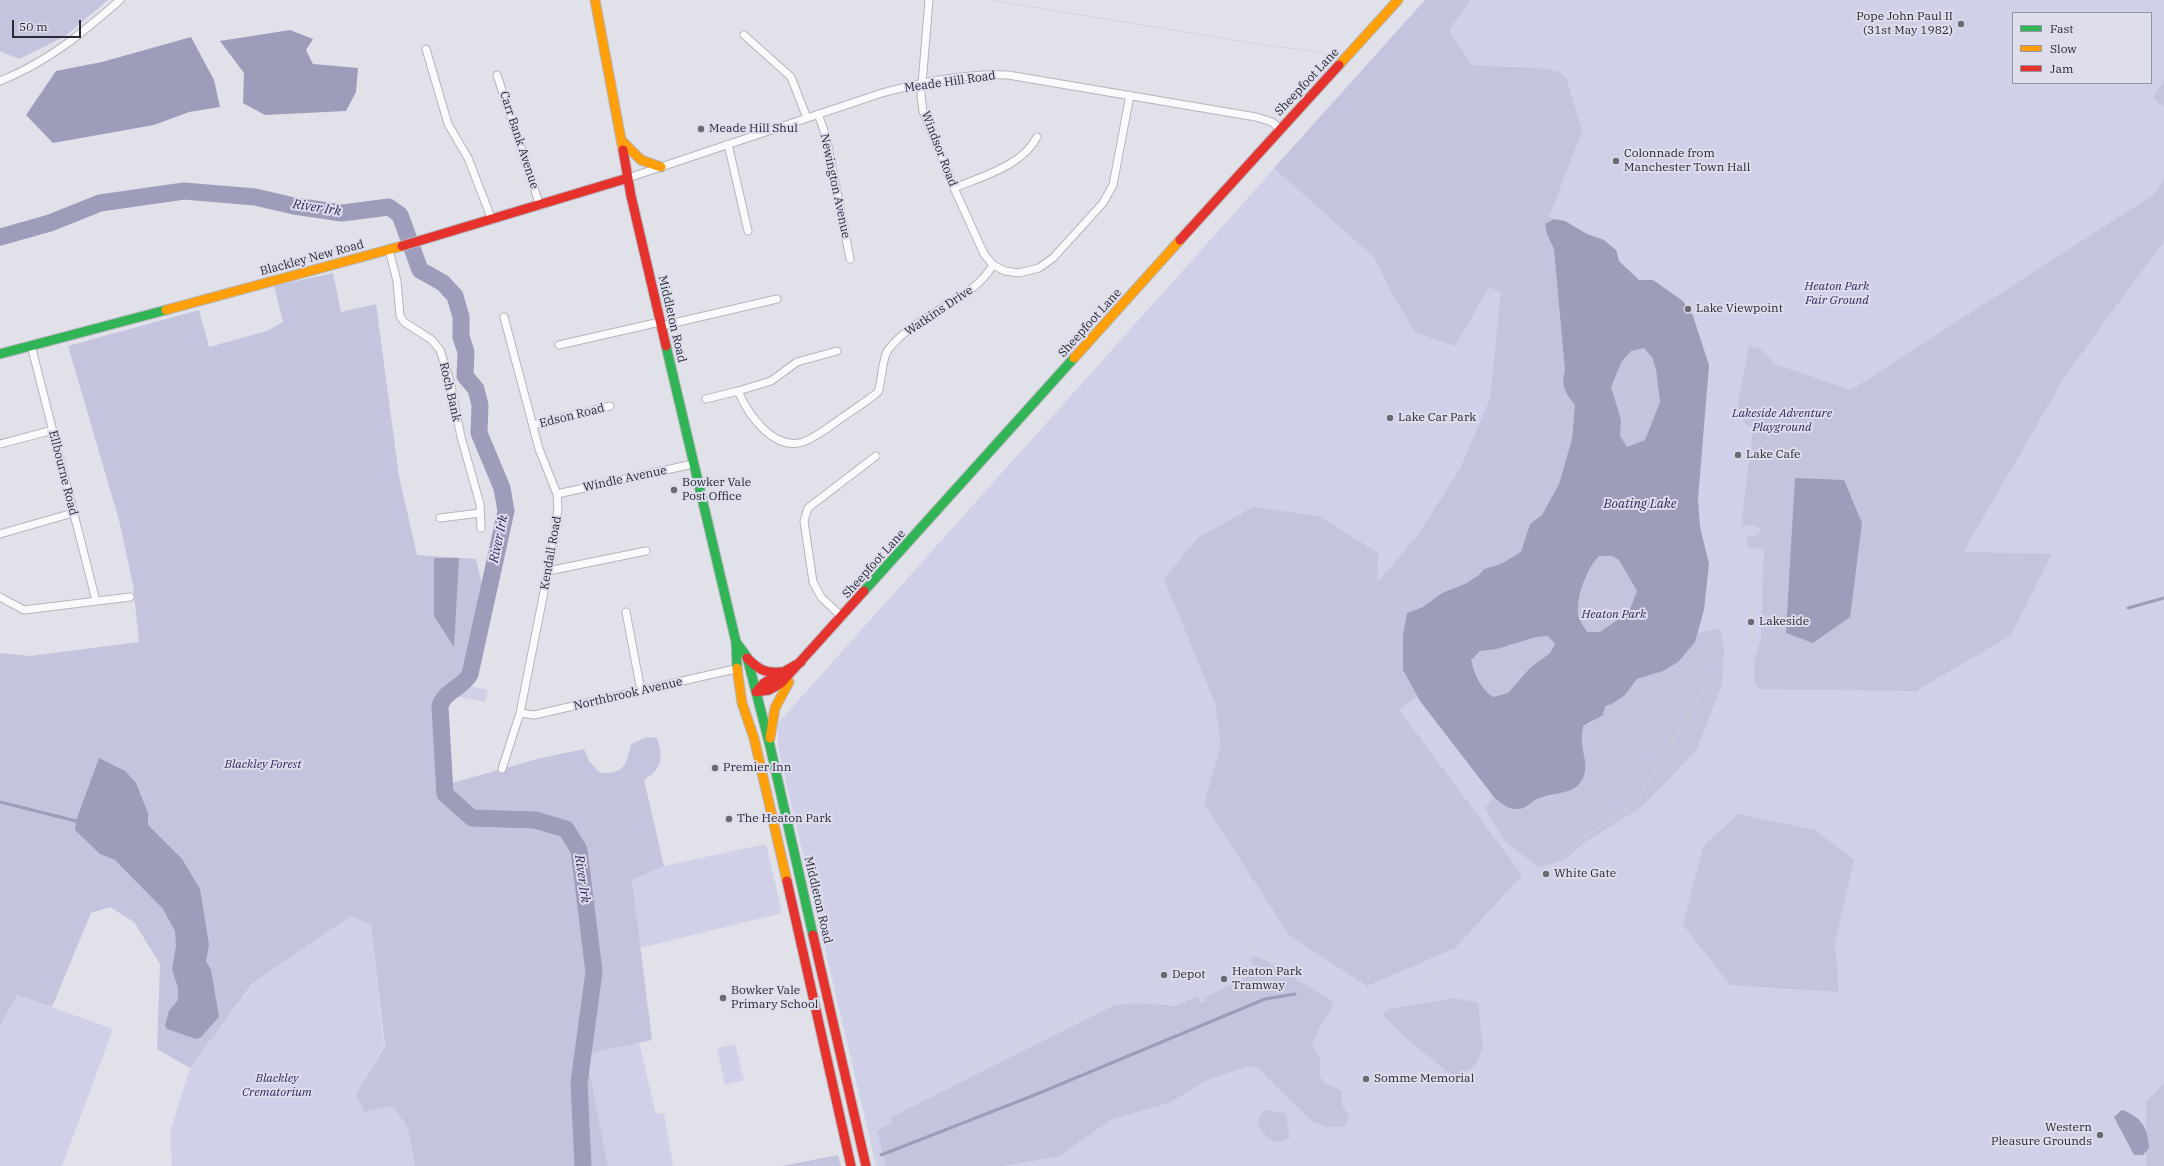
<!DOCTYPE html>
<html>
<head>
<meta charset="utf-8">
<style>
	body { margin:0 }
	#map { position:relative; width:2164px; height:1166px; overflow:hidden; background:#e1e1ea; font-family:"IBM Plex Serif",serif }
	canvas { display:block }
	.legend { position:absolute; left:2012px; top:12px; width:140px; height:72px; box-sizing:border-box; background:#dde; border:1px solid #9595a2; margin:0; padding:5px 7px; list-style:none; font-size:12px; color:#2a2a30 }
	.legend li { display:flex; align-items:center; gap:8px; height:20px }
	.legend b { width:20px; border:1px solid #9595a2 }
	.scale { position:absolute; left:12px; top:20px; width:69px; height:18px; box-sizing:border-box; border:2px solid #2a2a30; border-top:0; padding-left:5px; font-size:12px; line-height:14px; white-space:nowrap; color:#2a2a30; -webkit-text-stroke:3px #dde; paint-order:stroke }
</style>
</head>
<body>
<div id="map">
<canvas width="2164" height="1166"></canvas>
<ul class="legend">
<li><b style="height:5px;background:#30b455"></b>Fast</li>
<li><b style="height:5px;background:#ff9f0a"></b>Slow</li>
<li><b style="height:5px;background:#e5322d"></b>Jam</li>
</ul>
<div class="scale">50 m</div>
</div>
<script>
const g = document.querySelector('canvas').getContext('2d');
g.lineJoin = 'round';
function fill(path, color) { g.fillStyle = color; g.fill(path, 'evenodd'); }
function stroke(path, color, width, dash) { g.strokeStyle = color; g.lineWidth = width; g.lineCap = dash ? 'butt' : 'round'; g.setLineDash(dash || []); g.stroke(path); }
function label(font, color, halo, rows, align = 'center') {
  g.font = font + ' "IBM Plex Serif",serif'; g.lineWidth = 4; g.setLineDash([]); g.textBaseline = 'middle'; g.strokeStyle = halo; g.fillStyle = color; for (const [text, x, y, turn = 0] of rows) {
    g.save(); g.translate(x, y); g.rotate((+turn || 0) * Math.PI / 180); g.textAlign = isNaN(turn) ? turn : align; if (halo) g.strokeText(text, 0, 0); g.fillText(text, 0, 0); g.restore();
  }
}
const green = new Path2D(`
	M1425,0H2164V1166H876L782,765L778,745V723ZM2013,13H2151V83H2013Z
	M468,686L488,690L485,702L456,696Z
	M766,844L782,913L640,948L632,880L664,866Z
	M351,916L371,925L384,1046L356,1094L364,1112L393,1105L408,1128L415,1166H172L170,1132L190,1068L254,983Z
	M17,995L113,1029L62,1166H0V1026Z
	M639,1042L656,1114L664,1113L673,1166H608L586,1053Z
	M735,1044L744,1080L725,1085L717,1048Z`);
const forest = new Path2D(`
	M0,0H108L64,37L19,59L0,51Z
	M1425,0H1470L1449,30L1472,65L1547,69L1559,72L1566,78L1582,131L1549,217L1554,219L1545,224L1547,234L1554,249L1565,371C1560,384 1566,395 1575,405L1572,439L1559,484L1542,515L1530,524L1521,552L1501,564L1484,569L1479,575L1465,584L1442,593L1423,607L1407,613L1403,670L1417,696L1399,710L1522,875L1455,948L1367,986L1290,936L1204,804L1221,745L1215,703L1164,579L1198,538L1253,507L1319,516L1378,553L1377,583L1417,536L1460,469L1490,399L1501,292L1489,287L1455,346L1415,332L1391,292L1374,257L1274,168Z
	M2164,81V107L2153,98Z
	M2164,180V241L2067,373L1963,552L2052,554L2011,635L1916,691L1759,689L1754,681L1755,657L1761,639L1764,550L1747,547V537L1758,535L1761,529L1751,525L1741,527L1753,428L1745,424L1737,408L1749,346L1761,349L1775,364L1851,390L2153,195Z
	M333,273L341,312L376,304L399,476L417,555L476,559L483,589L463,676L435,696L438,787L537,759L584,749L589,761L600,773C624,774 626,766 631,744L647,737L657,738C663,758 663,768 644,780L664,866L632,880L652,1040L586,1054L608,1166H415L408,1128L393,1106L364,1112L356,1094L385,1046L371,925L351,916L253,983L190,1068L157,1049L160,964L134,922L110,907L91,913L52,1007L17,995L0,1026V653L30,656L139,642L133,585L119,520L68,346L199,310L209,347L267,331L283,322L274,286Z
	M1644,348L1652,357L1656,369L1660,402L1645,440L1627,448L1620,436L1621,420L1611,387L1622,361L1631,351Z
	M1599,556H1612L1619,560L1637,591L1630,609L1620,618L1600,633L1587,632C1585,628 1581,623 1579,618C1574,600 1587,569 1599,556Z
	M1720,628L1724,649L1722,684L1697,749L1642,807L1585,842L1563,861L1538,867L1504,840L1485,808L1494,797L1506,807L1519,809L1530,805L1539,798L1553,796L1582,741L1583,726L1591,723L1605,706L1612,704L1625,695L1637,679L1663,671L1695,642L1698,633Z
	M1548,636L1555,644L1550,653L1530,668L1508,693L1493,697C1480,688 1475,675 1471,660L1480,651L1497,649L1536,637Z
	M1738,814L1815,830L1854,860L1835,942L1839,992L1730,985L1683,925L1703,847Z
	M1254,956L1263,959L1332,1001L1333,1008L1320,1026L1312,1045L1321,1061L1319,1075L1325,1083L1341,1091L1342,1105L1349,1117L1344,1127H1327L1312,1121L1258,1068L1249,1066L1209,1079L1169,1103L1112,1119L1059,1156L1003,1166H886L877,1131L892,1123L890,1118L1113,1006L1135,1003L1176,1006L1197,996L1201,1003L1206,1001L1204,998L1257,972L1250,958Z
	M1455,998L1478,1003L1483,1047L1475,1066L1454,1077L1414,1045L1382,1015L1388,1009Z
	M2164,1083V1166H2146V1102Z
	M1267,1110L1285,1113L1290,1137C1274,1154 1244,1121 1267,1110Z
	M838,1155L841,1166H782Z`);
const water = new Path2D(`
	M290,30L313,39L306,50L313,64L358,68L356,92L346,111L265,115L243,103L244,73L220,41Z
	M191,37L214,80L220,107L189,112L154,125L53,143L26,115L56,71L102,62Z
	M1554,219L1565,221L1587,234L1604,240L1616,250L1619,261L1639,280H1653L1683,301L1693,316L1709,365L1698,499L1700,527L1709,564L1704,610L1695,642L1678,662L1663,671L1637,679L1625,695L1612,704L1605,706L1603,715L1583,726C1583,731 1581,736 1582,741C1582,754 1589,765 1583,778C1575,795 1555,792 1540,798C1532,800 1528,809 1518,809C1508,810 1501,803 1494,797L1420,701L1403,670V635L1407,613L1423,607L1442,593L1465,584L1479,575L1484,569L1501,564L1521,552L1530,524L1542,515L1559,484L1572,439L1575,405C1566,395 1560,384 1565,371L1554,249L1547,234L1545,224ZM1644,348L1652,357L1656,369L1660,402L1645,440L1627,447L1620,436L1621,420L1611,387L1622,361L1631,351ZM1599,556H1612L1619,560L1637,591L1630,609L1620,618L1600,632H1587C1585,628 1581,623 1579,618C1574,601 1587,568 1599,556ZM1548,636L1555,644L1550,653L1530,668L1508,693L1493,697C1480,688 1475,675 1471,660L1480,651L1497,649L1536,637Z
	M1795,478L1844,480L1862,523L1850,617L1813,643L1786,633Z
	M434,558H459L454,647L434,616Z
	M99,758L125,771L136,783L148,813V825L182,859L200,889L209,945L206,961L211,970L219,1017L200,1038L196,1039L167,1029L165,1026L169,1011L178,1000V988L172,969L176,946L175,931L163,909L115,860L100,854L75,830L76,821Z
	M2122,1110C2141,1117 2148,1127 2149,1148L2143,1155H2134L2114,1117Z`);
const stream = new Path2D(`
	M2128,608L2164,598
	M0,802L76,821
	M881,1155L1037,1094L1265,999L1295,994`);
const river = new Path2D(`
	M0,237L50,223L100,203L184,191L255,197L294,206L342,213L389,207L400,215L420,270L443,283L455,296L461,317V337L466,352L465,376L476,389L480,405L479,433L502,488L506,511L470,674C463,688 445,690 440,706L445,794L472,818L535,820L566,829L579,850L594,972L579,1083L583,1166`);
const street = new Path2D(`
	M929,0L921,96L923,111L954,188L984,254L993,265L1005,271L1019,273L1039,268L1053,258L1103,203L1113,185L1130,95
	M744,35L791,77L807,118
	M426,49L448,124L468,158L492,220
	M497,75L540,206
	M0,81C48,62 82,33 120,0
	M818,114L826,136L850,259
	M728,144L748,231
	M628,178L882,93C922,82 966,73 1008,75L1256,117L1272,122L1280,129
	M954,188C983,176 1022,166 1037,137
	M389,250L397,281L400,316L404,322L432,340L440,350L450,381L461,437L480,504L481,528
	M661,326L777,299
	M31,345L96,601
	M559,345L660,322
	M837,351L797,362L771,381L738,391C748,414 773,451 803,442C817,437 829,427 840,419C853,410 866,402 878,392C882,381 882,358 888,350C916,313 971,303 993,265
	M706,399L738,391
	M533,425L610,406
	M0,444L53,430
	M557,494L693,464
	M440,518L480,513
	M0,534L73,513
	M548,571L646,551
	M0,597L24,610L130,597
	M626,612L641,691
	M842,617L821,597L813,582L804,521L808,508L876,456
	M520,713L534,715L735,669
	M502,769L520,713L554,541L558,507L557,494L539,449L504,317`);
const fast = new Path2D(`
	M666,346L736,642L737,668
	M0,354L166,310
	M864,591L1074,358
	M736,642L747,657L770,746L813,935`);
const slow = new Path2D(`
	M595,0L623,150
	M1339,65L1398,0
	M623,142L641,160L661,167
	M166,310L402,246
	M1074,358L1180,240
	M737,668L742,703L754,738L787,881
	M770,738L775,708L789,682`);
const jam = new Path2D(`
	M623,150L631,196L666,346
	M1180,240L1339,65
	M402,246L628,178
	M747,658C757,668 765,674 780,672
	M801,662L764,683L756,692L769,690L781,683L864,591
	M787,881L851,1166
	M813,935L866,1166`);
const tram = new Path2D(`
	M990,0L1258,44L1334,54
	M868,1116L885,1112L1198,959C1208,954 1218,948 1229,947C1266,942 1313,995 1352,1002C1367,1005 1384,999 1399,993C1472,964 1516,900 1572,849C1579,842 1586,835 1595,830C1604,824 1615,820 1623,812C1631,806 1637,797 1643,790L1711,678C1719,668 1730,663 1741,656C1759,644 1751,613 1749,595`);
const markers = [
	[1961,24,4,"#6a6a71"],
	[701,129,4,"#6a6a71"],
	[1616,161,4,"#6a6a71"],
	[1688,309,4,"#6a6a71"],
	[1390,418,4,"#6a6a71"],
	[1738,455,4,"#6a6a71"],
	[674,490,4,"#6a6a71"],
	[1751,622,4,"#6a6a71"],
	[715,768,4,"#6a6a71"],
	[729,819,4,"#6a6a71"],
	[1546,874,4,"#6a6a71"],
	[1164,975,4,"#6a6a71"],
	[1224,979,4,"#6a6a71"],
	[723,998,4,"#6a6a71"],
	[1366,1079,4,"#6a6a71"],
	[2100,1135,4,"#6a6a71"]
];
const poiNames = [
	["Pope John Paul II",1953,17,"right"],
	["(31st May 1982)",1953,31,"right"],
	["Meade Hill Shul",709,129],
	["Colonnade from",1624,154],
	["Manchester Town Hall",1624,168],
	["Lake Viewpoint",1696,309],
	["Lake Car Park",1398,418],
	["Lake Cafe",1746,455],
	["Bowker Vale",682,483],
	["Post Office",682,497],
	["Lakeside",1759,622],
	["Premier Inn",723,768],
	["The Heaton Park",737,819],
	["White Gate",1554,874],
	["Heaton Park",1232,972],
	["Tramway",1232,986],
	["Depot",1172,975],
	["Bowker Vale",731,991],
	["Primary School",731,1005],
	["Somme Memorial",1374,1079],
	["Western",2092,1128,"right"],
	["Pleasure Grounds",2092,1142,"right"]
];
const streetNames = [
	["Meade Hill Road",950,82,-8],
	["Sheepfoot Lane",1307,82,-47],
	["Carr Bank Avenue",519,140,72],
	["Windsor Road",939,149,69],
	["Newington Avenue",835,186,78],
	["Blackley New Road",312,258,-15],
	["Watkins Drive",939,311,-34],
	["Middleton Road",672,319,77],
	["Sheepfoot Lane",1090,323,-48],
	["Roch Bank",450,392,77],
	["Edson Road",572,416,-14],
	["Ellbourne Road",63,473,76],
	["Windle Avenue",625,479,-12],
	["Kendall Road",551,553,-80],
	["Sheepfoot Lane",874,564,-48],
	["Northbrook Avenue",628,694,-13],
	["Middleton Road",818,900,77]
];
const parkNames = [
	["Heaton Park",1837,287],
	["Fair Ground",1837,301],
	["Lakeside Adventure",1782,414],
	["Playground",1782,428],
	["Heaton Park",1614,615],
	["Blackley Forest",263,765],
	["Blackley",277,1079],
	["Crematorium",277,1093]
];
const waterNames = [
	["River Irk",317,208,9],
	["Boating Lake",1640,504],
	["River Irk",499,539,-78],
	["River Irk",582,879,82]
];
fill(green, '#d0d0e9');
fill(forest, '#c4c4de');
fill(water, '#9d9cba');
stroke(stream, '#9d9cba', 3);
stroke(river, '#9d9cba', 17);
stroke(street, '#b5b5bc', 9);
stroke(fast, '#b5b5bc', 11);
stroke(slow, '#b5b5bc', 11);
stroke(jam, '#b5b5bc', 11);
stroke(street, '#fafafc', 7);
stroke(fast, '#30b455', 9);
stroke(slow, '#ff9f0a', 9);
stroke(jam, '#e5322d', 9);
stroke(tram, '#d3d3d6', 1);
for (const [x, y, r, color] of markers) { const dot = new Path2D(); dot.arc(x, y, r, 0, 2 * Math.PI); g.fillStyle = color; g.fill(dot); stroke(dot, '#dde', 1.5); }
label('12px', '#2a2a30', '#dde', poiNames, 'left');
label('12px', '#2a2a30', '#dde', streetNames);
label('italic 12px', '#312a5d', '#dde', parkNames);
label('italic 13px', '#2f275a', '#dde', waterNames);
</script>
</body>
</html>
